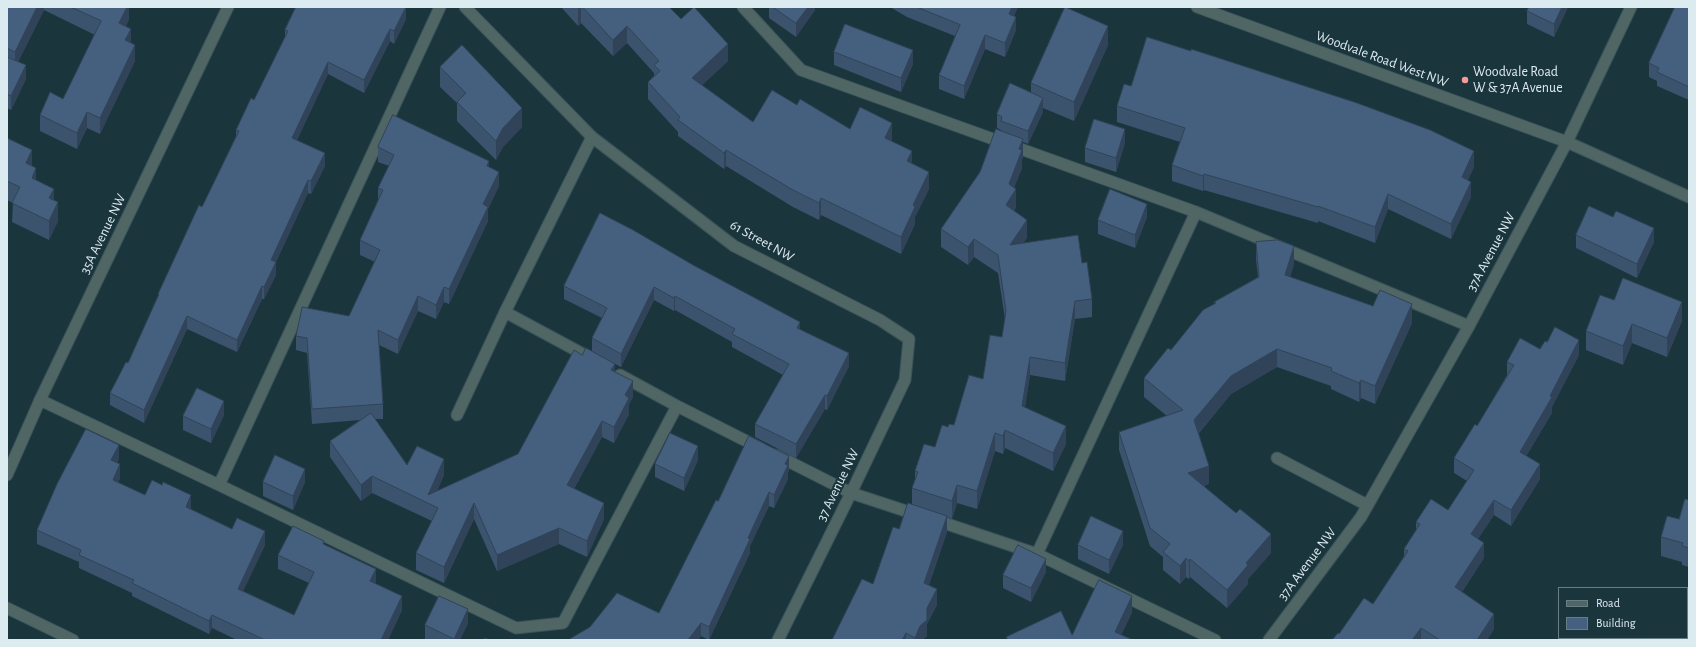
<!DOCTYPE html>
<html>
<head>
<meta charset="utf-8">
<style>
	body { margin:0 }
	#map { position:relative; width:1696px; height:647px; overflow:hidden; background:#1b353d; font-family:"Alegreya Sans",sans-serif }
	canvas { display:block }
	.frame { position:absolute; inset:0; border:8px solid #dcebf0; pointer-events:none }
	.legend { position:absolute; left:1558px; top:587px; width:130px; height:52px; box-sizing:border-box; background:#1b353d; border:1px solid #687e85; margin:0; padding:5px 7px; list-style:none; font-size:12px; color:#dcebf0 }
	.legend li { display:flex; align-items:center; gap:8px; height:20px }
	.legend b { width:20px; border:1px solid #687e85 }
</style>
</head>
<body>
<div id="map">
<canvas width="1696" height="647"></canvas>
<div class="frame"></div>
<ul class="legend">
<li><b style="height:5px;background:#506664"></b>Road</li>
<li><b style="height:11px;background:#45607e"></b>Building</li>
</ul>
</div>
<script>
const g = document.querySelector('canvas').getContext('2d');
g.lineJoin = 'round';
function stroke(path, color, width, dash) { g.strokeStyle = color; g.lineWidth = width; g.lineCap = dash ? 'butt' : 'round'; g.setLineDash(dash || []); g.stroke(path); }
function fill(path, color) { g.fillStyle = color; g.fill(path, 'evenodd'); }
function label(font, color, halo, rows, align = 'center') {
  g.font = font + ' "Alegreya Sans",sans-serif'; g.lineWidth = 4; g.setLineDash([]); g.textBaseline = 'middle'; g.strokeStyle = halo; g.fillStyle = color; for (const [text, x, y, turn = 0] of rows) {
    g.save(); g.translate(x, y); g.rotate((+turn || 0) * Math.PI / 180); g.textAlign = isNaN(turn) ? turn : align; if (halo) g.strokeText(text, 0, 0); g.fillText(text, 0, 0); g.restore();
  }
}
const service = new Path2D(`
	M440,7L219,485L516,628L563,623L677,406
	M743,7L801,70L1196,212L1469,326
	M505,312L596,361
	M620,375L677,406L760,448
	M40,400L219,485
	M776,455L851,493L918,515
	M935,520L1037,554L1215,640
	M1037,554L1196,212`);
const minor = new Path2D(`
	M465,7L592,137L734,246L880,320L909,339L905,380L851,493L778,640
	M457,415L505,312L592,137
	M1277,458L1367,505
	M7,475L40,400L228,7
	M7,608L73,640
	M1269,640L1361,517L1469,326L1567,142L1631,7`);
const tertiary = new Path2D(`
	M1197,7L1567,142L1689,197`);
const wall = new Path2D(`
	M7,7H129V19L126,26L131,43L135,61L100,134L87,128L77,149L40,131V115L63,99L95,35L44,10L18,62L26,79L11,110L7,108Z
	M561,7H669L681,19L728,61L702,85L753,122L797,105L850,129L892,140L891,141L912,164L929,189L915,217V224L901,254L821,215L819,220L793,207L726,166L724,169L678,136V132L648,99V82L654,76V73L627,43L613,56L581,23L578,26Z
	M769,7H815V10L796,37L769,18Z
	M890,7H1018L1014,16L1016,30L1005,57L985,49L964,99L939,89V75L955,36L907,17Z
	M1568,7L1554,37L1527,24V11Z
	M1689,7V100L1657,86V81L1649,77V63Z
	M406,19L394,44L390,41L364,93L328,74L297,140L325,166L311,194L308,193L276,262V275L264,299H262L237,352L187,329L144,423L110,405V393L128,363L158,298V294L202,207L236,136V130L254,100L285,37V30Z
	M1108,45L1074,121L1043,108V112L1028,144L1023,142V157L1022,160V168L1014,188L1016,207L1014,211L1027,238L1023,243L1082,263L1092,299V317L1075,319L1065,381L1030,375L1025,407L1066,444L1053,471L1005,448L1003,454L995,451L977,509L957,503L952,519L947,517V532L929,585L937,605L927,624V636L922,640H832L873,584L899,529L912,504V488L915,480V471L935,447L948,427L954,425L983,379L1002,337L1005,319L998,273L974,257L968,265L941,247V229L980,172L1001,131V130L997,128V114L1031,93V83Z
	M834,52L913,64L901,92L834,65Z
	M440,67L522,127L503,147L496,160L457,121V103L440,87Z
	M1131,86L1474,167L1468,180L1471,197L1451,239L1388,209L1375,243L1318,221V223L1204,190L1203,191L1172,181V165L1180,142L1117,122V106Z
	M7,138L32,166L36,180L54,200L58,221L49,240L12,222L13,203L7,200Z
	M1125,143L1116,172L1085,162V148Z
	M378,147L489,167L499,186L488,209V221L449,304L444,302L436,319L418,311L398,354L379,345L383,404V419H375L407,465L444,475L437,491L518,454L582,355L592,351V338L602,318L564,299V286L600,213L800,329L849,366L827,410L825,409L796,458L755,437V424L783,375L732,347V342L675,310L674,311L654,300L621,367L615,364V372L633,397L629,404V414L614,443L602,437L574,489L604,519L587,557L559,544L497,571L474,519L444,583L416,570V553L432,521L372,493L361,501L330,457V441L360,420L312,424L307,353L296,350V336L349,316L375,262L360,255V240L378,200V188L389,166L378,162Z
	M1147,217L1135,248L1098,234V220Z
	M1576,235L1654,242L1637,278L1576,248Z
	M1256,242L1294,264L1290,277L1412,323L1375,404L1361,398L1359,402L1331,389V386L1277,367L1231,394L1199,433L1209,484L1204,486L1271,553L1248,579V584L1227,608L1190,577L1189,579L1186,577L1180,584L1163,570V557L1150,546L1119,450V432L1167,416L1144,397V378L1214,304V302L1258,277L1256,260Z
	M1614,300L1682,321L1667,357L1632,343L1623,365L1586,350V331Z
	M1540,349L1579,355L1552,407V413L1526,456L1540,479L1511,526L1494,515L1478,539L1484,558L1462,592L1494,629L1487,640H1332L1373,604L1404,556V549L1416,531V522L1448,510L1467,481L1454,473V458L1477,426L1507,375V362Z
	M224,415L211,443L183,430V416Z
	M119,459L117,463L120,478L118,483L145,495L191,509L265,545L243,591L294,615L309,583L278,569V555L324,544L376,582L375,583L402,610L388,640H237L212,628L209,634L132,596V593L79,568V562L37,544V530Z
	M698,460L684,491L655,477V464Z
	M789,470L788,472V479L774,508L769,506L750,546V553L709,640L701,636L698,640H568L659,613L718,501Z
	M263,482H305L293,510L263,496Z
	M1689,500V567L1682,565V562L1661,556V537L1679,519Z
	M1078,545H1123L1109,574L1078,559Z
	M1046,572L1031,602L1003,588V575Z
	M1689,599V627V617H1688V603Z
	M468,623L460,640H428L425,639V625Z`);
const shadedWall = new Path2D(`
	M37,7H44V10L15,68V52Z
	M127,7H129V19L119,39V23Z
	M406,7V19L394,44V31Z
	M580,7H581V23L578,26V9Z
	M808,7H815V10L796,37V23Z
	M1012,7H1018L1009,27V14Z
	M1562,7H1568L1554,37V24Z
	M1016,17V30L1005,57V43Z
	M627,26V43L613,56V40Z
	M1108,26V45L1074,121V102Z
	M131,29V45L125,40Z
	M390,29V41L364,93V80Z
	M985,35V49L964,99V86Z
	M728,44V61L692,95V78Z
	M135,45V61L100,134V118Z
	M913,50V64L901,92V78Z
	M328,62V74L292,151V138Z
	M26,65V79L11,110V96Z
	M1043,98V112L1028,144V131Z
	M522,108V127L503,147L496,160V141L503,128Z
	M87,112V128L77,149V133Z
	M892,123V140L885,154V138Z
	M1125,129V143L1116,172V158Z
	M1023,139V157L1022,160V168L1010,199L1016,189V207L1006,223V205L1009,184L1019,149Z
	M32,150V169L26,163Z
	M726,150V166L724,169V153Z
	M912,151V168L907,161Z
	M1474,151V167L1462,193V177Z
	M325,153V166L311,194V181Z
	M489,161V175L487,166Z
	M36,168V187L32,178Z
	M499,172V186L488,209V221L449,304V289L483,204Z
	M929,172V189L915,217V224L901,254V237L913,205Z
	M1204,174V190L1203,191V176Z
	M308,180V193L276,262V275L264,299V287L271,260Z
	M1471,182V197L1451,239V224Z
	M54,189V208L49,198Z
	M1388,194V209L1375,243V227Z
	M821,198V215L819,220V203Z
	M58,202V221L49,240V221Z
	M1147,204V217L1135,248V235Z
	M1027,220V238L1010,263V245Z
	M1654,228V242L1637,278V264Z
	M974,239V257L968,265V247Z
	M1294,246V264L1285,293V275Z
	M262,286V299L237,352V340Z
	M444,287V302L436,319V305Z
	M654,287V300L621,367V354Z
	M418,296V311L398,354V340Z
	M675,296V310L674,311V298Z
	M1075,301V319L1065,381V363Z
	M1682,302V321L1667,357V338Z
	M1412,304V323L1375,404V386Z
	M187,316V329L144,423V410Z
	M800,322V336L797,328Z
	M1632,324V343L1623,365V346Z
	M1579,340V355L1552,407V413L1520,467V452Z
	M1277,349V367L1231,394L1194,438V420L1231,376Z
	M849,353V366L827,410V396Z
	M1030,357V375L1022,424V406Z
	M615,364V380L611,370Z
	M1361,380V398L1359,402V383Z
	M633,381V397L629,404V414L614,443V427L625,395Z
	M825,395V409L796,458V444Z
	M224,401V415L211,443V429Z
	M602,421V437L567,502V485Z
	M1066,426V444L1053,471V453Z
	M1005,430V448L1003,454V436Z
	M995,433V451L977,509V491Z
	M119,445V459L111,474V460Z
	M698,446V460L684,491V478Z
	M789,456V470L788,472V479L774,508V495L785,464Z
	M444,459V475L431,504L428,495Z
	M120,464V478L113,494V480Z
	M1540,464V479L1511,526V510Z
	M1209,466V484L1188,491V473Z
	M305,469V482L293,510V496Z
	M372,476V493L361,501V485Z
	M957,485V503L952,519V501Z
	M769,492V506L750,546V553L709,640V627L748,538Z
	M191,495V509L186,520V507Z
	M1494,500V515L1471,549V534Z
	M474,503V519L444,583V567Z
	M604,503V519L587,557V541Z
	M947,516V532L924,599V583Z
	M559,528V544L497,571V555Z
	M265,531V545L238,602V589Z
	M1123,531V545L1109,574V560Z
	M1271,534V553L1248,579V584L1227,608V590L1246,563Z
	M1484,543V558L1455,602V587Z
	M1186,558V577L1180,584V566Z
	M1046,559V572L1031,602V588Z
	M1190,559V577L1189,579V561Z
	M376,569V582L370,594V581Z
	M937,589V605L927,624V636L922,640H915V638L920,626L927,608Z
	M402,596V610L388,640H381Z
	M1132,596V613L1119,640L1115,632Z
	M468,609V623L460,640H454Z
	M1494,614V629L1487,640H1477Z
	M212,615V628L209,634V621Z
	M701,623V636L698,640H688Z
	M1421,628V640H1412Z
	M906,633V640H902Z`);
const building = new Path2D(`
	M7,7H37L15,52L7,48Z
	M71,7H127L119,23L131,29L125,40L135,45L100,118L87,112L77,133L40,115L50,92L63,99L101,21Z
	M296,7H406L394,31L390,29L364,80L328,62L292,138L325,153L311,181L308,180L271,260L276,262L264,287L262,286L237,340L187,316L144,410L110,393L126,362L128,363L159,294H158L199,205L202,207L239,131L236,130L251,98L254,100L288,31L285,30Z
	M583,7H669L681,19L694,7L728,44L692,78L753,122L772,90L797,105L800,99L850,129L860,107L892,123L885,138L912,151L907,161L929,172L913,205L915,207L901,237L821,198L819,203L793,190L726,150L724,153L678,120L680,117L648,82L660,71L654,65L659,61L627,26L613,40Z
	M773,7H808L796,23Z
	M917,7H1012L1009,14L1016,17L1005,43L985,35L964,86L939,75L960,25Z
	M1065,7L1108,26L1074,102L1031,83Z
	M1529,7H1562L1554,24L1527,11Z
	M1675,7H1689V87L1657,72L1659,68L1649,63Z
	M845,24L913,50L901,78L834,52Z
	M1147,37L1191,51V49L1357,103L1430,130L1474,151L1462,177L1471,182L1451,224L1388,194L1375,227L1318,206V207L1204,174L1203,176L1172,165L1185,128L1117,106L1124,84L1131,86Z
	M462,45L522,108L503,128L496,141L457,102L466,93L440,67Z
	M7,57L26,65L11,96L7,94Z
	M1010,83L1043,98L1028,131L1001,121L1002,117L997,114Z
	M393,115L489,161L487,166L499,172L483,204L488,207L449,289L444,287L436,305L418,296L398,340L378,330L383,404L312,409L307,338L296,336L302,308V307L349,316L380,250L360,240L383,190L378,188L394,155L378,147Z
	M1094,119L1125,129L1116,158L1085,148Z
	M996,129L1023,139L1019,149L1022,150L1009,184L1016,189L1006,205L1027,220L1010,245L1078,235L1082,263L1087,262L1092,299L1075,301L1065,363L1030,357L1022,406L1066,426L1053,453L1005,430L1003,436L995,433L977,491L957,485L952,501L912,488L918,472L915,471L924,444L935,447L942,425L948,427L949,424L954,425L969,375L983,379L990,335L1002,337L1006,311L998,255L974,239L968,247L941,229L980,172Z
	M7,138L32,150L26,163L36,168L32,178L54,189L49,198L58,202L49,221L12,203L20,187L7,181Z
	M1110,189L1147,204L1135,235L1098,220Z
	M1589,206L1613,217L1616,211L1654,228L1637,264L1576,235Z
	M600,213L633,230L693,265L800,322L797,328L849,353L827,396L825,395L796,444L755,424L789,364L732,334L735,329L675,296L674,298L654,287L621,354L592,338L607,308L564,286Z
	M1278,240L1294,246L1285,275L1373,306L1380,290L1412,304L1375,386L1361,380L1359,383L1331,371L1332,368L1277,349L1231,376L1194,420L1209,466L1188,473L1236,513L1240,509L1271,534L1246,563L1248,565L1227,590L1190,559L1189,561L1186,558L1180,566L1163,552L1170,544L1150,528L1119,432L1183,410L1144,378L1168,348L1171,350L1203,310L1216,303L1214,302L1259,277L1256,242Z
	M1623,278L1682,302L1667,338L1632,324L1623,346L1586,331L1600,295L1614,300Z
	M1555,327L1579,340L1550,396L1552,397L1520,452L1540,464L1511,510L1494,500L1471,534L1484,543L1455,587L1494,614L1477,640H1475L1473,639V640H1440L1421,628L1412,640H1332L1338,633L1339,634L1364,598L1373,604L1408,551L1404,549L1420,524L1416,522L1431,499L1448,510L1474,470L1454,458L1475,424L1477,426L1514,365L1507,362L1520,338L1540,349L1545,341L1547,342Z
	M586,348L615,364L611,370L633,381L625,395L629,398L614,427L602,421L567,485L604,503L587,541L559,528L497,555L474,503L444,567L416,553L438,508L372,476L361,485L330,441L371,413L407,465L417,446L444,459L428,495L518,454L574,350L582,355Z
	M197,388L224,401L211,429L183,416Z
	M86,429L119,445L111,460L120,464L113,480L145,495L152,480L162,485L163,482L191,495L186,507L232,529L237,518L265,531L238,589L294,615L314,572L278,555L293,526L324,541L323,544L376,569L370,581L402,596L381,640H273L270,639V640H265L212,615L209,621L132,583L134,580L79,555L81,550L37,530L57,484Z
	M670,433L698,446L684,478L655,464Z
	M749,436L789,456L785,464L788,465L774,495L769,492L748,538L750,539L709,627L701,623L688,640H568L590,627L617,593L659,613L716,500L718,501Z
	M275,455L305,469L293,496L263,482Z
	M1685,499L1689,500V548L1682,546L1683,543L1661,537L1667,516L1679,519Z
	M908,503L947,516L924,583L937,589L927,608V620L920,626L915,638L906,633L902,640H832L862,579L873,584L893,527L899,529Z
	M1091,516L1123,531L1109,560L1078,545Z
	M1018,545L1046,559L1031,588L1003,575Z
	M1099,580L1132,596L1115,632L1133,640H1008L1006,637L1061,611L1072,635Z
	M439,596L468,609L454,639L425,625Z
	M485,638L489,640H484Z
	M1584,638L1587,640H1582Z
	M1607,638H1661L1664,640H1605Z`);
const markers = [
	[1465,80,4,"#f59b99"]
];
const streetNames = [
	["Woodvale Road West NW",1382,59,20],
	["35A Avenue NW",103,234,-64],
	["61 Street NW",762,241,29],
	["37A Avenue NW",1491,252,-62],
	["37 Avenue NW",838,485,-64],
	["37A Avenue NW",1307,564,-53]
];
const poiNames = [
	["Woodvale Road",1473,72],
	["W & 37A Avenue",1473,88]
];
stroke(service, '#3a525a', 13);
stroke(minor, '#3a525a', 13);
stroke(tertiary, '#3a525a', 13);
stroke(service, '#506664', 11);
stroke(minor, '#506664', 11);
stroke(tertiary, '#506664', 11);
fill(wall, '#3b536c');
fill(shadedWall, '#304358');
fill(building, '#45607e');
stroke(building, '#304358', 1);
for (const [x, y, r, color] of markers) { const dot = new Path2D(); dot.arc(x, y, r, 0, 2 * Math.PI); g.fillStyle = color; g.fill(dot); stroke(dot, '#1b353d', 1.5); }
label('14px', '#dcebf0', '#1b353d', streetNames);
label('14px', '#dcebf0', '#1b353d', poiNames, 'left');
</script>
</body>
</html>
